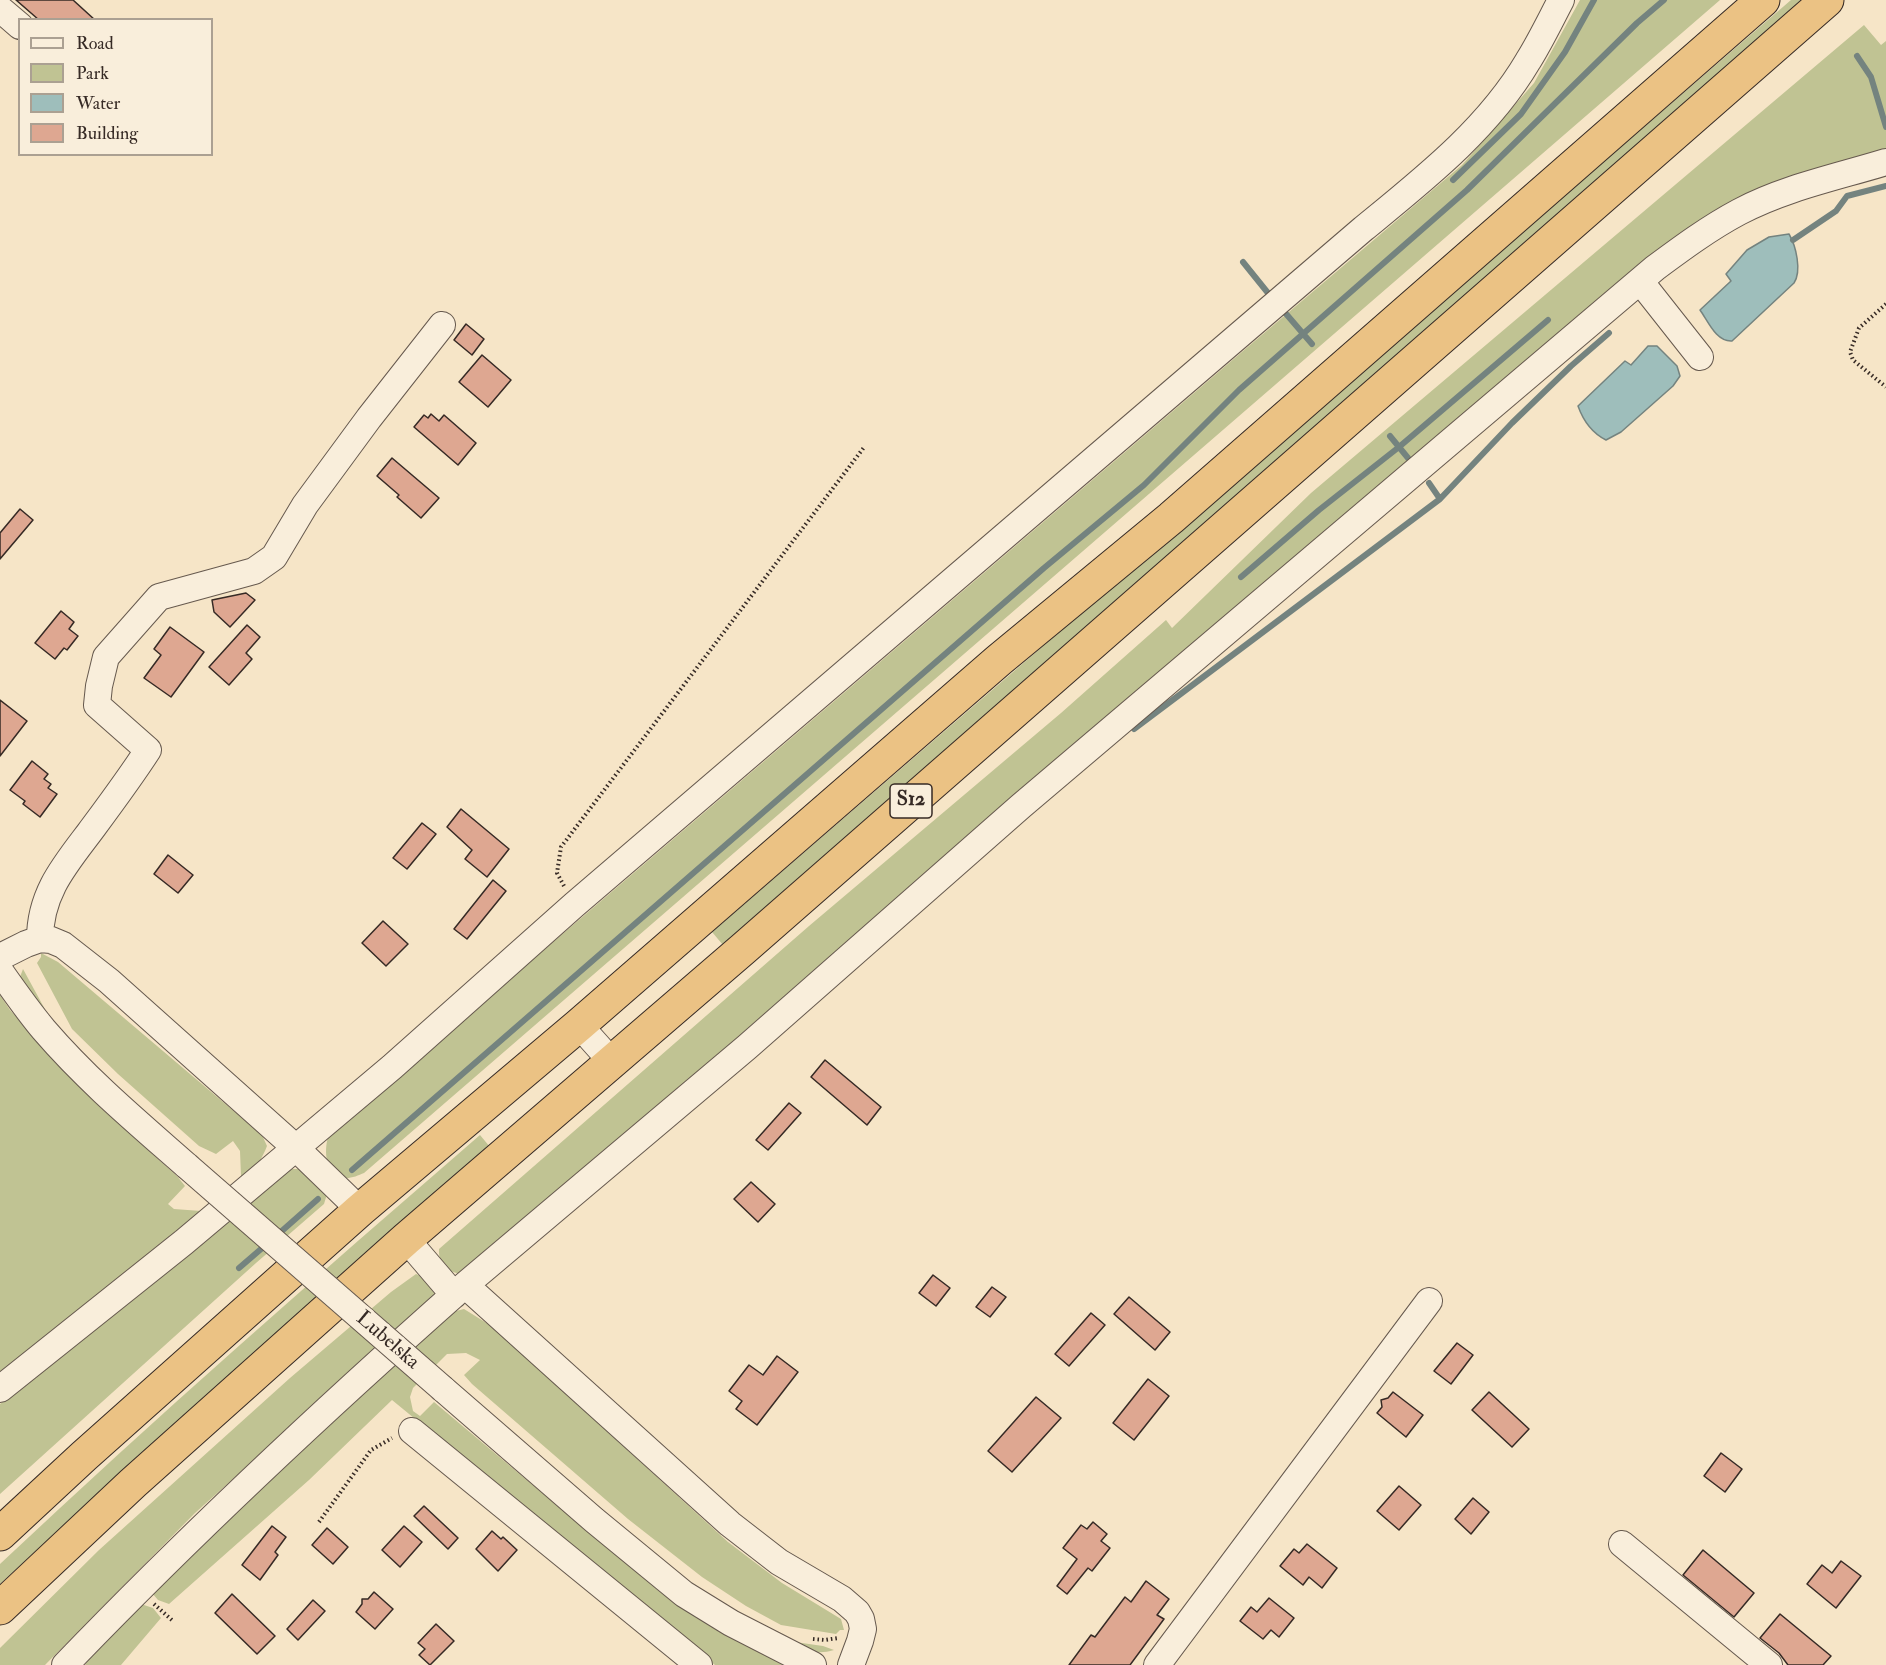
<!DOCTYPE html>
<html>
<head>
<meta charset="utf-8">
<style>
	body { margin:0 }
	#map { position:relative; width:1886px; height:1665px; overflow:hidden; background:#f6e5c7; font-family:"IM FELL Double Pica",serif }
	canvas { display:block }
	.legend { position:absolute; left:18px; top:18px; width:195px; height:138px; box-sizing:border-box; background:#f9eedb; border:2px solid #aba092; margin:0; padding:8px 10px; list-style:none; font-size:18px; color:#362a25 }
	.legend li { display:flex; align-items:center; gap:12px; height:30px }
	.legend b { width:30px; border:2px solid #aba092 }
</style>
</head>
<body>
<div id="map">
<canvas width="1886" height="1665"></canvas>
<ul class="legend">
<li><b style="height:8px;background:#f9eedb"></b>Road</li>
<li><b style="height:16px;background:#c0c393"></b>Park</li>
<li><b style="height:16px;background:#9ebebb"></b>Water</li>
<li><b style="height:16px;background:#dea791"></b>Building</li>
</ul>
</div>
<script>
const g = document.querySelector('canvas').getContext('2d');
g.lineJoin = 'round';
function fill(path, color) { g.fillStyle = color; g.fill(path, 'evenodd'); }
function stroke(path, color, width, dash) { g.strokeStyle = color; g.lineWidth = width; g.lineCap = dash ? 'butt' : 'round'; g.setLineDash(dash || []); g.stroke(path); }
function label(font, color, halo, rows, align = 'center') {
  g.font = font + ' "IM FELL Double Pica",serif'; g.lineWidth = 6; g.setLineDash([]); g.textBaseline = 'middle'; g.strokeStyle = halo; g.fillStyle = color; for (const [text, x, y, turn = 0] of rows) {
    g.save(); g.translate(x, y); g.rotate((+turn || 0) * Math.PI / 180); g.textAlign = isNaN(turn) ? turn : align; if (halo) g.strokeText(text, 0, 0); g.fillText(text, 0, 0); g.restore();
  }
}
const green = new Path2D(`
	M1580,0H1720L364,1173C357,1176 348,1180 340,1177C324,1170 324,1148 329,1134L1243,351L1462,165L1534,83Z
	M1791,0H1818L723,945L712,932Z
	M1864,25L1881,45L1886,41V149L1770,187L1406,469L936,863L745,1031L566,1183L463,1274C449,1273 438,1265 439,1249L809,926L1061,713L1166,620L1172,628L1311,493Z
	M41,953L58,962L262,1135L267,1146C262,1159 256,1168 245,1178L241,1176L240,1151L233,1141L216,1154L199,1146L118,1074L72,1029L37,963L41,957Z
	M23,969L53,1024L22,986L20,977Z
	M0,995L10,1010L101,1108L177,1176L185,1186L168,1204L174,1209L201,1211L0,1377Z
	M480,1135L490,1147L197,1403L0,1584V1564C156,1417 317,1276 480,1135Z
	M292,1169H302L327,1194L324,1204L256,1263L0,1494V1404L280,1176Z
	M416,1274L430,1280L436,1292L430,1306L341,1382L195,1513L45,1665H0V1648L99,1550L290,1378L391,1292Z
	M464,1309L493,1327L728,1542L782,1583L841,1619L844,1630H840L836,1634L781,1625L746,1606L702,1577L628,1519L472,1384L464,1375L480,1360L466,1353L447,1354L413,1388L410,1397L413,1411L420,1416L434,1402L660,1592L723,1632L792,1665H715L392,1400L309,1480L169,1604L158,1600L152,1593L231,1513L452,1312Z
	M141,1604L153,1608L161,1618L121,1665H85L93,1651Z
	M788,1641L823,1646L834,1650C814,1656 806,1649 788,1641Z`);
const water = new Path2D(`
	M1789,234C1796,246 1802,271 1794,283L1732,341C1716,342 1708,321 1700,310L1731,281L1726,274L1747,250L1769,237Z
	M1648,346H1657L1677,366L1680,376L1673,386L1621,432L1606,440C1592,433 1583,420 1578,406L1625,361L1631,365Z`);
const stream = new Path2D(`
	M1857,56L1871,77L1886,127
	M1453,180L1521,114L1565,52L1594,0
	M1793,240L1836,211L1847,196L1886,186
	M1243,262L1272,298
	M1281,308L1312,344
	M1390,436L1408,458
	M1429,483L1440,499
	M1241,577L1319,510L1399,447L1548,320
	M1134,729L1440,499L1512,423L1571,366L1609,333
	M352,1170L1044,568L1144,485L1239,390L1467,190L1637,23L1664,0
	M275,1237L318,1199
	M239,1268L268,1243`);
const building = new Path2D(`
	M16,0H73L95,20H39Z
	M466,324L484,339L472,355L454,340Z
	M482,355L511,380L488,407L459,382Z
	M431,414L439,421L444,415L476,443L458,465L414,427L424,415L428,418Z
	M392,458L439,498L421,518L397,497L399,495L377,476Z
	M20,509L33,520L0,559V533Z
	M246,593L255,600L230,627L214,612L212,600Z
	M61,611L74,622L69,629L78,636L67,650L64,648L55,659L35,643Z
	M247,625L260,637L246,653L252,659L229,685L209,667Z
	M170,627L204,652L171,697L144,678L161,655L154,649Z
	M0,700L27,721L0,756Z
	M32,761L48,774L44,779L51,784L48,788L57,794L40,817L23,804L25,801L10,790Z
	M461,809L509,849L487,877L465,859L472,850L447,827Z
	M422,823L436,834L407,869L393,858Z
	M168,855L193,875L178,893L154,874Z
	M493,880L506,891L467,939L454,929Z
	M383,921L408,944L386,966L362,943Z
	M825,1060L881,1107L867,1125L811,1077Z
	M789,1103L801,1113L768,1150L756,1140Z
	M751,1182L775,1204L758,1222L734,1199Z
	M933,1275L950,1288L936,1306L919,1293Z
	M992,1287L1006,1297L990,1317L976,1307Z
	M1129,1297L1170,1332L1155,1350L1114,1314Z
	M1091,1313L1105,1325L1069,1366L1055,1354Z
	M1457,1343L1473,1355L1451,1384L1434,1371Z
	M777,1356L798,1372L757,1425L736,1409L742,1401L729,1391L749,1365L763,1375Z
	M1148,1379L1169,1396L1134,1440L1113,1423Z
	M1393,1392L1423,1415L1406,1437L1377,1413L1382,1407L1381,1400L1388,1398Z
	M1489,1392L1529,1429L1512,1447L1472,1410Z
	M1036,1397L1061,1418L1012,1472L988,1451Z
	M1721,1453L1742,1469L1725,1492L1704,1476Z
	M1399,1486L1421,1505L1399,1530L1377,1511Z
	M1473,1498L1489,1512L1471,1534L1455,1519Z
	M424,1506L458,1538L448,1549L414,1516Z
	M1093,1522L1107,1534L1101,1541L1110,1548L1092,1571L1088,1568L1067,1594L1057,1586L1077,1559L1063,1548L1081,1525L1087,1529Z
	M272,1526L286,1537L275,1552L278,1555L260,1580L242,1565Z
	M404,1526L422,1542L400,1567L382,1550Z
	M327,1528L348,1547L333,1564L312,1545Z
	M492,1531L501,1539L503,1537L517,1550L498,1571L476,1549Z
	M1307,1544L1337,1568L1322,1588L1309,1577L1303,1585L1280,1566L1294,1549L1299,1553Z
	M1703,1550L1754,1593L1734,1617L1683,1575Z
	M1841,1561L1861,1576L1836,1608L1807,1584L1822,1565L1832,1573Z
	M1146,1581L1169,1599L1157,1615L1164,1619L1130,1665H1069L1091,1635L1095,1637L1125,1597L1131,1602Z
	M374,1592L393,1609L375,1629L356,1612L362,1604V1599H368Z
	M232,1594L275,1636L257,1654L215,1613Z
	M1269,1598L1294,1618L1279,1637L1271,1630L1263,1639L1240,1621L1251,1607L1257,1612Z
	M313,1600L325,1611L298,1640L287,1629Z
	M1780,1614L1831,1656L1823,1665H1788L1779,1653L1760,1638Z
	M436,1624L454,1641L430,1665L419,1655L425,1649L418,1643Z`);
const path = new Path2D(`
	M1886,304L1859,328L1850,352L1853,360L1886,387
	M564,886L557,873L561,847L865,446
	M319,1522L371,1450L392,1438
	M154,1604L174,1622
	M813,1639L825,1640L838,1638`);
const minor = new Path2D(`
	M0,9L20,26
	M1640,281L1700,357
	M40,939C40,894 64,866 89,833C109,806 130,778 148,750L97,705L99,686L106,657L159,597L254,571L274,557L305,505L369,418L442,325
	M0,957L26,944L40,939L51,940L63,945L109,981L296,1148L360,1210
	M0,971C14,991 28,1011 44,1030C87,1080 137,1122 187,1166
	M579,1025L612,1062
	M406,1239L454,1295
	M465,1285L747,1047L1021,806L1655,268C1682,248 1709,228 1739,212C1784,188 1837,177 1886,162
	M0,1389L184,1242L392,1067L574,905L1363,229C1424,179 1488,129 1528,61C1540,42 1550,21 1561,0
	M443,1389L594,1520L684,1594L731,1623L813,1665
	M412,1431L699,1665
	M1622,1544L1769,1665
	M65,1665C193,1532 327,1407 465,1285L730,1524L779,1562L842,1599L857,1612L861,1619L863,1629L860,1641L851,1665
	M1157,1665L1429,1301`);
const highway = new Path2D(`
	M0,1534L84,1456L360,1210L579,1025L999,660L1171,518L1763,0
	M0,1608L133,1483L406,1239L743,949L1827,0`);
const minorBridge = new Path2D(`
	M187,1166L443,1389`);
const shields = [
	[911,801,42]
];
const shieldNames = [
	["S12",911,801]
];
const streetNames = [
	["Lubelska",387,1341,41]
];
fill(green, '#c0c393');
fill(water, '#9ebebb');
stroke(water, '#74837f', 1.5);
stroke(stream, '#74837f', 6);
fill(building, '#dea791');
stroke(building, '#362a25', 1.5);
stroke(minor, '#66594e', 28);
stroke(highway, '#362a25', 35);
stroke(path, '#362a25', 4, [1.5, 3]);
stroke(minor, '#f9eedb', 26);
stroke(highway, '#ebc284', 33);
stroke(minorBridge, '#66594e', 28, []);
stroke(minorBridge, '#f9eedb', 26);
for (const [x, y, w] of shields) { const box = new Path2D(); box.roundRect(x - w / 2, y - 17, w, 34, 4.5); g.fillStyle = '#f9eedb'; g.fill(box); stroke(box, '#362a25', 1.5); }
label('bold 20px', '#362a25', null, shieldNames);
label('21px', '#362a25', '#f9eedb', streetNames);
</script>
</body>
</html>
